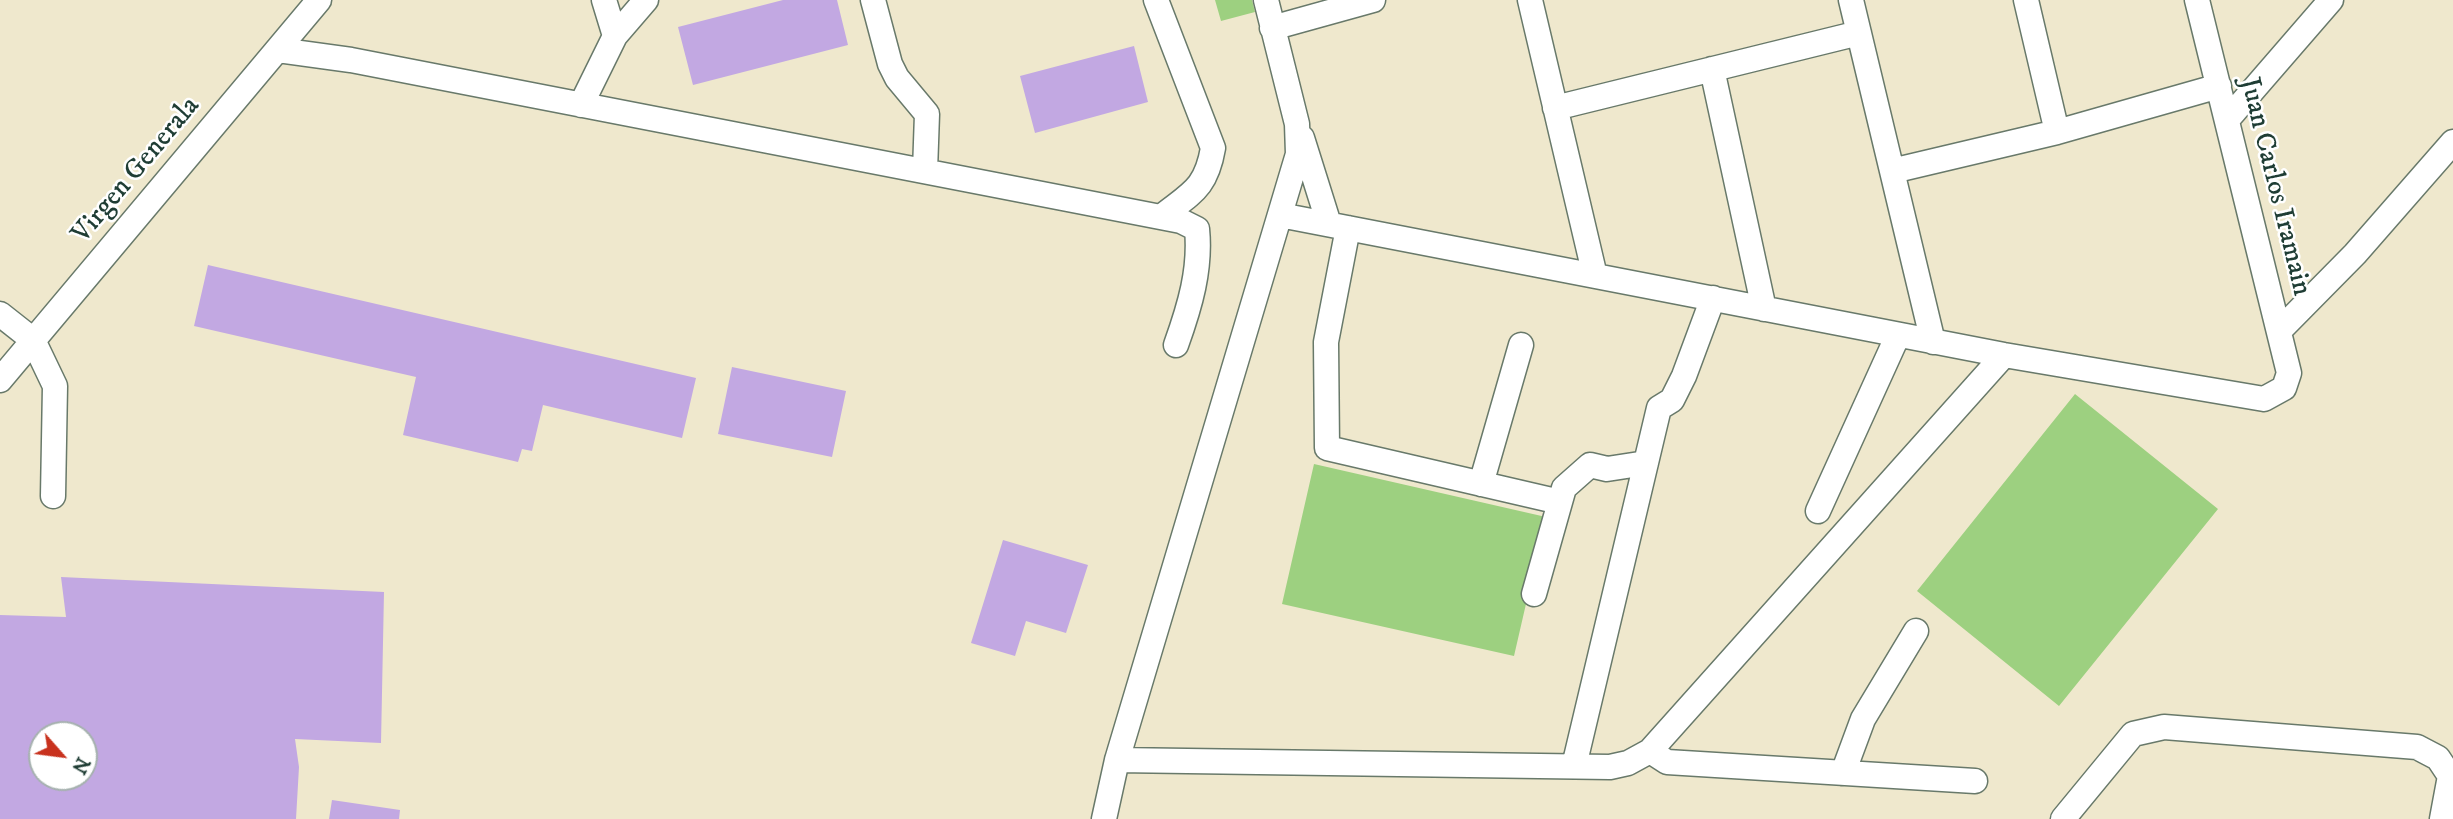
<!DOCTYPE html>
<html>
<head>
<meta charset="utf-8">
<style>
	body { margin:0 }
	#map { position:relative; width:2453px; height:819px; overflow:hidden; background:#efe8cd; font-family:"IM FELL DW Pica",serif }
	canvas { display:block }
	.north { position:absolute; left:28px; top:721px; width:70px; height:70px; box-sizing:border-box; background:#fff; border:2px solid #a5b1ae; border-radius:50%; rotate:118deg; font-size:19px; font-weight:700; line-height:28px; text-align:center; color:#1f3d34 }
	.north::after { content:''; display:block; margin:auto; width:24px; height:32px; background:#c8321e; clip-path:polygon(50% 0,100% 100%,50% 72%,0 100%) }
</style>
</head>
<body>
<div id="map">
<canvas width="2453" height="819"></canvas>
<div class="north">N</div>
</div>
<script>
const g = document.querySelector('canvas').getContext('2d');
g.lineJoin = 'round';
function fill(path, color) { g.fillStyle = color; g.fill(path, 'evenodd'); }
function stroke(path, color, width, dash) { g.strokeStyle = color; g.lineWidth = width; g.lineCap = dash ? 'butt' : 'round'; g.setLineDash(dash || []); g.stroke(path); }
function label(font, color, halo, rows, align = 'center') {
  g.font = font + ' "IM FELL DW Pica",serif'; g.lineWidth = 5; g.setLineDash([]); g.textBaseline = 'middle'; g.strokeStyle = halo; g.fillStyle = color; for (const [text, x, y, turn = 0] of rows) {
    g.save(); g.translate(x, y); g.rotate((+turn || 0) * Math.PI / 180); g.textAlign = isNaN(turn) ? turn : align; if (halo) g.strokeText(text, 0, 0); g.fillText(text, 0, 0); g.restore();
  }
}
const green = new Path2D(`
	M1215,0H1252L1255,12L1221,21Z
	M2075,394L2218,509L2059,706L1917,591Z
	M1314,464L1546,517L1514,656L1282,604Z`);
const building = new Path2D(`
	M783,0H837L848,45L693,85L678,27Z
	M1134,46L1148,102L1035,133L1020,76Z
	M208,265L696,378L682,438L543,405L532,451L522,449L518,462L403,435L416,377L194,326Z
	M732,367L846,391L832,457L718,434Z
	M1003,540L1088,565L1066,633L1026,621L1015,656L971,643Z
	M61,577L384,592L381,743L295,739L299,767L296,819H0V615L66,617ZM42,735H84V777H42Z
	M332,800L400,810L399,819H329Z`);
const minor = new Path2D(`
	M604,0L615,36
	M873,0L890,64L897,78L927,114L925,171
	M1156,0L1213,148C1206,189 1191,193 1161,217
	M1530,0L1595,276
	M1851,0L1933,342
	M2026,0L2057,132
	M1272,28L1373,0
	M278,50L351,60L1181,221L1197,229C1201,269 1190,306 1176,345
	M1712,69L1764,309
	M581,105L615,36L646,0
	M1555,108L1859,33
	M2227,120L2331,0
	M1302,138L1329,224
	M1892,171L2057,132L2219,86
	M1280,215L2004,355L2264,399L2284,388L2289,373L2197,0
	M1348,228L1326,342L1327,448L1560,502
	M0,314L33,340L55,386L53,496
	M2279,331L2355,254L2453,142
	M0,380L319,0
	M1481,484L1521,345
	M1818,511L1898,335
	M1534,594L1564,488L1590,465L1607,469L1646,463
	M1650,751L1667,762L1975,781
	M1117,760L1610,767L1628,763L1650,751L2004,355
	M1574,766L1659,408L1672,400L1684,376L1713,298
	M1843,773L1863,719L1916,631
	M1104,819L1117,760L1298,154L1297,124L1266,0
	M2063,819L2133,734L2164,727L2417,747L2438,758L2450,776L2442,819`);
const streetNames = [
	["Virgen Generala",137,171,-50],
	["Juan Carlos Iramain",2274,187,76]
];
fill(green, '#9dd080');
fill(building, '#c2a8e2');
stroke(minor, '#68796a', 27);
stroke(minor, '#fff', 24);
label('28px', '#1f3d34', '#fff', streetNames);
</script>
</body>
</html>
